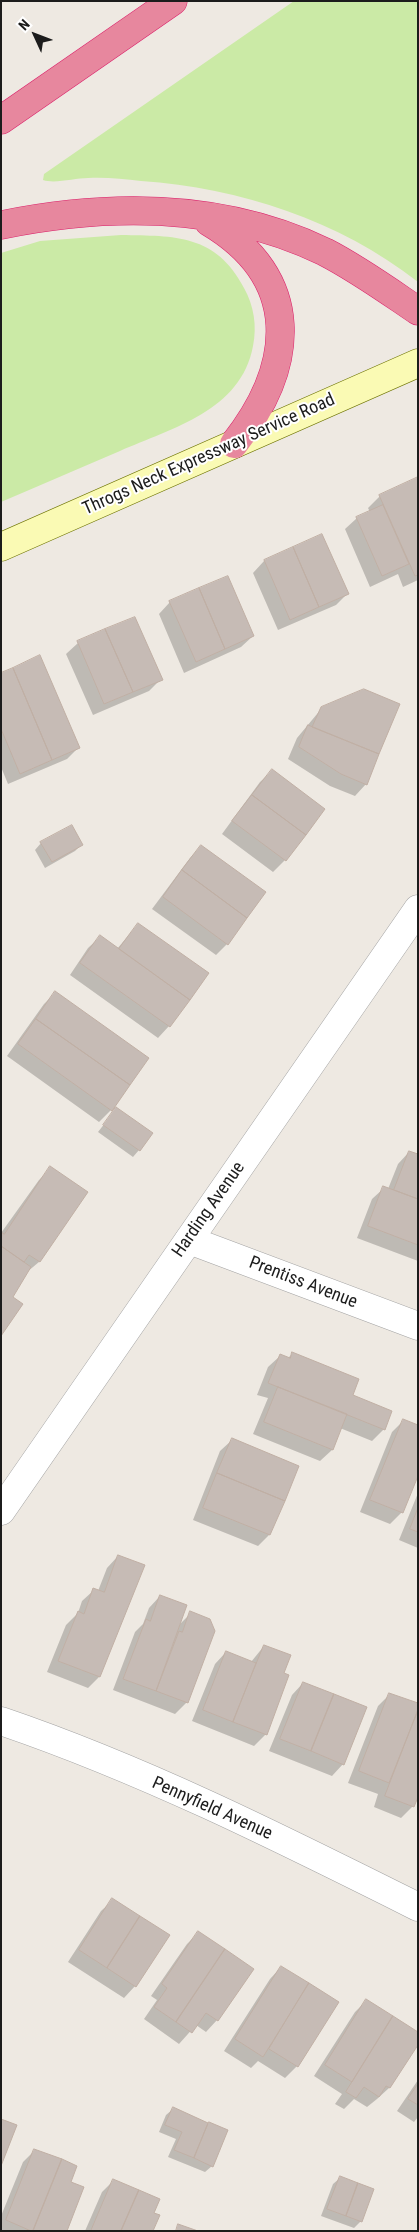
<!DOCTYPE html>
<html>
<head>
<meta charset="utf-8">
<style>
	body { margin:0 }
	#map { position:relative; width:419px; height:2232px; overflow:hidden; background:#eee9e2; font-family:"Roboto Condensed",sans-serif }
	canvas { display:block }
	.frame { position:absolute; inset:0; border:2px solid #1c1c1c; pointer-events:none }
	.north { position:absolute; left:10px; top:10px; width:50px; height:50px; -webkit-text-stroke:4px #fff; paint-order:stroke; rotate:313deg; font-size:14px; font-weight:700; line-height:20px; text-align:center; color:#1c1c1c }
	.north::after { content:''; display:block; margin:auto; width:18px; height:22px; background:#1c1c1c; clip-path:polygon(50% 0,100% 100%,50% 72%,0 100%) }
</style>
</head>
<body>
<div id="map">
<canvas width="419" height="2232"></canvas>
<div class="frame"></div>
<div class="north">N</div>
</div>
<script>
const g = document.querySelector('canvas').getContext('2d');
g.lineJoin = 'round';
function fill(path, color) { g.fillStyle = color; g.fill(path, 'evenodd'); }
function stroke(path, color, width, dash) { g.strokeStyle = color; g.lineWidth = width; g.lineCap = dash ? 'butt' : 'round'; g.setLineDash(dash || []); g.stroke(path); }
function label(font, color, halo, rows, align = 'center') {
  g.font = font + ' "Roboto Condensed",sans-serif'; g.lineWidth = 4; g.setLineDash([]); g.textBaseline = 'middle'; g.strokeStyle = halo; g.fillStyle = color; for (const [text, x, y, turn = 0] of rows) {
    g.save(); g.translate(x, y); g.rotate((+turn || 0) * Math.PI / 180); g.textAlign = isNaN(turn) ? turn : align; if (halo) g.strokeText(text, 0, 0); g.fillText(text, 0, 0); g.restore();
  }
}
const grass = new Path2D(`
	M294,1H418V282C339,220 240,188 141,181C123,179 106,177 88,178C75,178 55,184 43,180L44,174Z
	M121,235C175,236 216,234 244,288C254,306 257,326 253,346C241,411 172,428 120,451C80,468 41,485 1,502V253L40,241Z`);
const shadow = new Path2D(`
	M418,479V580L403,587L398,574L370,587L345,529L357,518L370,512L368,508L380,496Z
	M321,536L347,594L336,605L278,630L253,573L264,561Z
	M170,602L253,636L241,647L184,673L159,614Z
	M78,643L161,679L149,691L93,715L66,654Z
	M1,674L79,747L67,759L8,784L1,767Z
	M322,708L366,784L355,796L330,786L288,759L297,738Z
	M272,771L323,809L285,860L273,872L222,834L260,782Z
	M41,843L81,845L75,851L45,868L35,850Z
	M201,846L227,944L216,955L152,909L190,858Z
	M138,924L169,1026L158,1038L70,975L88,948L100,937L117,949Z
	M55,993L111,1110L99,1122L7,1056L44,1004Z
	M116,1109L139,1150L133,1157L98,1132Z
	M409,1152L418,1155V1261L357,1238L372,1199L384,1188L388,1189L398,1164Z
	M51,1168L86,1192L39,1262L27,1272L11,1297L1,1334V1233L39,1180Z
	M293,1353L352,1396L384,1429L372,1441L340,1428L332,1450L320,1461L253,1434L268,1398L257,1395L268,1367L280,1356L287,1359Z
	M403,1421L402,1512L390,1524L360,1512L392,1432Z
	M232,1440L269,1535L258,1546L193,1520L220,1451Z
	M418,1493V1548L399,1540Z
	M118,1556L99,1677L88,1688L47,1672L66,1625L78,1613L82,1601L94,1590L98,1591L107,1568Z
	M160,1596L179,1625L191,1613L187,1702L175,1714L113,1690L135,1632L143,1624L149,1608Z
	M264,1646L283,1674L266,1734L254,1746L192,1721L215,1664L226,1652L251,1662Z
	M303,1683L343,1764L332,1776L269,1751L292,1695Z
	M390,1694L418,1705V1793L413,1806L401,1818L374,1807L378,1794L348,1783L378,1706Z
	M113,1900L135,1986L124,1998L68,1962L101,1911Z
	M198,1933L217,2020L206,2032L196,2025L179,2044L144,2019L157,2000L151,1996L187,1944Z
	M281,1967L337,2002L297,2066L285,2078L258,2061L251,2068L224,2051L270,1979Z
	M366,2001L418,2033V2042L389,2088L377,2099L367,2107L354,2099L344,2109L335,2104L342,2094L314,2076L355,2012Z
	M418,2080V2117L414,2122L397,2111Z
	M173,2109L226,2131L212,2166L205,2172L168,2157L176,2139L159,2132L166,2115Z
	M35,2150L69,2182L65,2231H1V2216L23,2162Z
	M340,2178L361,2221L354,2228L321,2216L333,2184Z
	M114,2180L152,2214V2231H85L102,2192Z`);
const building = new Path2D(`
	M418,477V575L415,576L379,495Z
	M383,505L409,564L382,576L356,517Z
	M322,534L349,594L319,607L293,547Z
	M293,547L319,607L290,620L264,560Z
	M228,576L254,636L225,649L199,588Z
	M199,588L225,649L196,662L169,601Z
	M135,617L163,680L133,692L105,629Z
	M105,629L133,692L104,704L77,641Z
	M40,655L80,748L52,760L13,668Z
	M13,668L52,760L20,774L1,729V673Z
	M364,689L400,704L379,754L312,727L321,707Z
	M308,725L379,754L367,785L341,774L299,747Z
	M272,769L325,809L306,835L252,795Z
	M252,795L306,835L286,861L232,821Z
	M72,825L83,845L52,862L40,842Z
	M201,845L266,892L247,918L182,870Z
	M182,870L247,918L228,945L163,897Z
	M138,923L209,973L190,1000L119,949Z
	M100,935L190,1000L170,1027L80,963Z
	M55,991L149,1058L130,1085L36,1019Z
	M36,1019L130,1085L112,1111L18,1044Z
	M116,1107L153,1133L140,1151L103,1125Z
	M409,1151L418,1154V1199L394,1190Z
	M50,1166L88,1192L40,1262L29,1255L24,1262L1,1246V1232L4,1234Z
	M383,1186L418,1199V1245L368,1226Z
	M1,1246L31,1267L13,1297L23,1304L1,1336Z
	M292,1352L359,1379L353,1395L392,1411L385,1430L268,1383L280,1354L290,1358Z
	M278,1387L347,1414L333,1450L264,1422Z
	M403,1419L418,1425V1476L403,1513L370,1500Z
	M232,1438L299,1466L285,1501L217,1473Z
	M217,1473L285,1501L270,1535L203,1508Z
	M418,1508V1532L410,1529Z
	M118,1555L145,1565L100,1677L58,1661L78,1611L84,1614L93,1588L104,1592Z
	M160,1595L187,1605L156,1691L123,1679L146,1619L150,1621Z
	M190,1611L210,1619L215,1631L188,1703L156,1691L179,1631L182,1632Z
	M264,1645L291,1655L284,1673L289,1675L267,1735L233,1722Z
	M226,1651L256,1663L233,1722L203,1710Z
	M303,1682L334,1694L311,1751L280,1739Z
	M389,1693L418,1703V1710L389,1783L359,1771Z
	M334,1694L367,1707L344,1765L311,1751Z
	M418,1710V1797L414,1807L385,1796Z
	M112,1898L140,1916L107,1968L79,1950Z
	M140,1916L170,1935L136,1987L107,1968Z
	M198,1931L225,1949L176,2022L154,2007L167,1988L162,1984Z
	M225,1949L254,1969L218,2021L206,2013L192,2033L176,2022Z
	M281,1966L309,1983L263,2057L235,2039Z
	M309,1983L339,2002L298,2067L269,2049Z
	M366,1999L393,2016L352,2082L325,2065Z
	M393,2016L418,2032V2045L390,2088L386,2086L379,2097L364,2087L356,2098L346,2092Z
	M418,2084V2105L408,2099Z
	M173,2107L208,2123L194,2158L174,2150L182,2132L165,2125Z
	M1,2119L17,2125L1,2166Z
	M209,2122L228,2130L213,2167L194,2158Z
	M34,2149L62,2159L33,2231H31L6,2220Z
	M62,2159L77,2166L71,2182L84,2187L67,2231H33Z
	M340,2176L358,2183L346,2216L327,2209Z
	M113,2179L139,2190L121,2231H91Z
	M358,2183L374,2189L362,2222L346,2216Z
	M139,2190L160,2199L154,2213L160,2215L153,2231H121Z
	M178,2224L198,2231H176Z`);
const minor = new Path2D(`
	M189,1240L418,1326`);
const tertiary = new Path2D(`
	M1,1511L418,909
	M1,1721C145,1770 282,1839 418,1907`);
const secondary = new Path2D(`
	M1,547L418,363`);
const motorway = new Path2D(`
	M1,120L173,1
	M209,222C303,278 296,365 234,444
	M1,225C109,203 224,203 325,252C358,269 387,290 418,311`);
const streetNames = [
	["Throgs Neck Expressway Service Road",209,455,-24],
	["Harding Avenue",209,1210,-55],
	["Prentiss Avenue",303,1283,21],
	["Pennyfield Avenue",212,1809,24]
];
fill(grass, '#cbeaa6');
fill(shadow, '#0003');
fill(building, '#c6bbb5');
stroke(building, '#c0afa4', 1);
stroke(minor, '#a3a3a3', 29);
stroke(tertiary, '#a3a3a3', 29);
stroke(secondary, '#6e7403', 29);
stroke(motorway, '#da216a', 29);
stroke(minor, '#fff', 28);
stroke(tertiary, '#fff', 28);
stroke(secondary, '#fafab4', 28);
stroke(motorway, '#e7879e', 28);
label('18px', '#1c1c1c', '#fff', streetNames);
</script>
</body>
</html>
